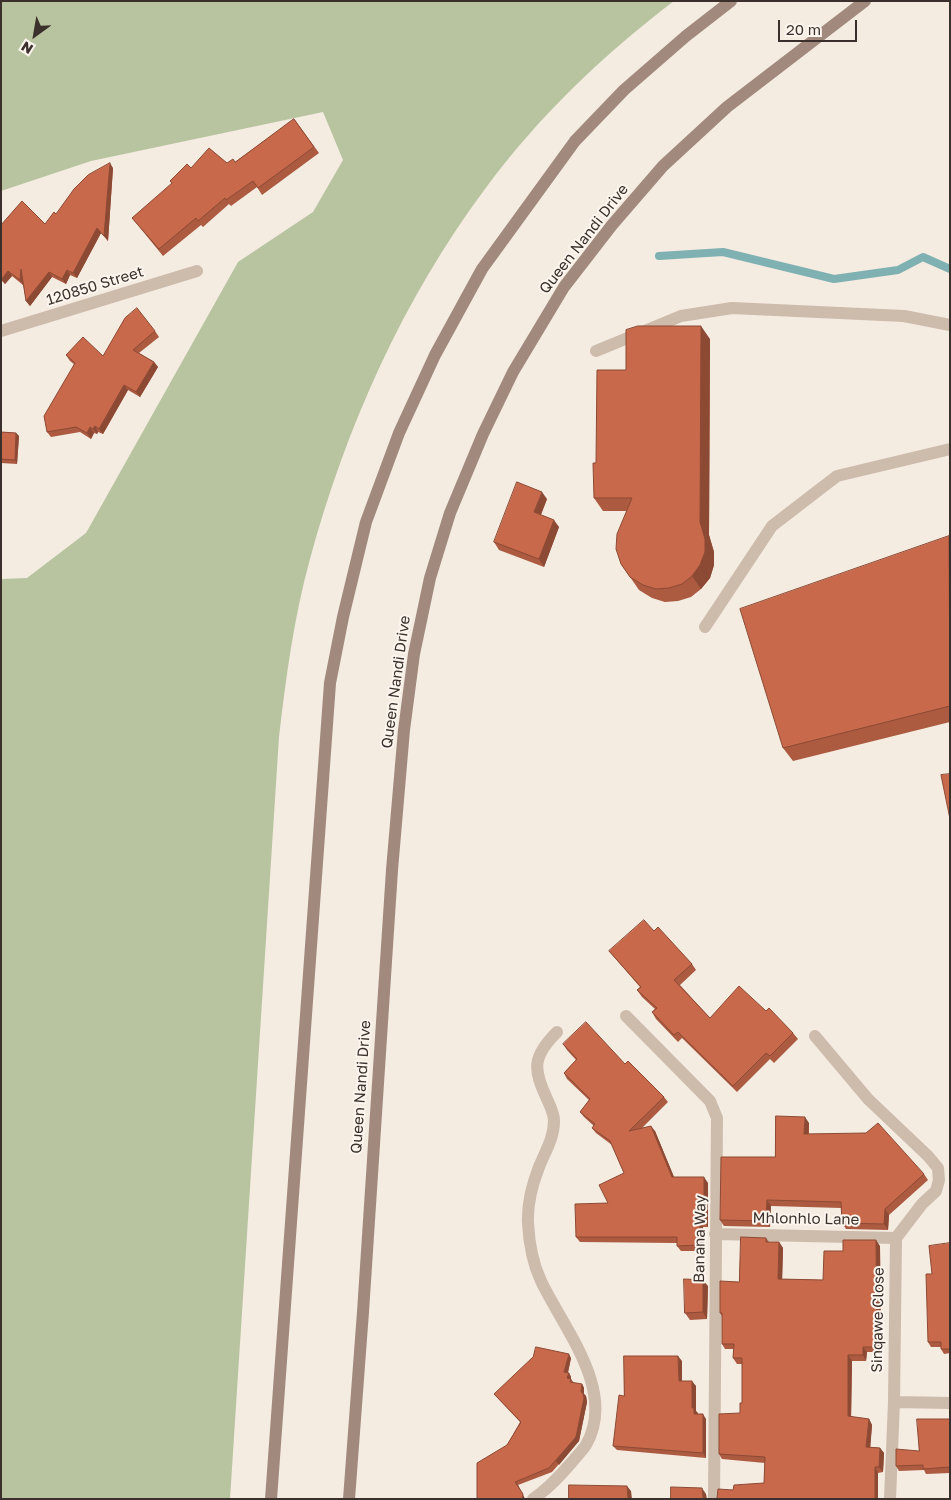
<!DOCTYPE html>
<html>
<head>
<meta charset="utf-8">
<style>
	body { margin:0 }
	#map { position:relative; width:951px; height:1500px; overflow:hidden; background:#f4ebe1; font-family:"Golos Text",sans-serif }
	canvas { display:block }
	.frame { position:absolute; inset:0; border:2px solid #3b302b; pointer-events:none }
	.north { position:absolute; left:10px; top:10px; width:50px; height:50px; -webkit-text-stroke:4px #fbf5ee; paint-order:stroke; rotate:212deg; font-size:14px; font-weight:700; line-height:20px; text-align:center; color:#3b302b }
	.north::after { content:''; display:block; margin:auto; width:18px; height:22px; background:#3b302b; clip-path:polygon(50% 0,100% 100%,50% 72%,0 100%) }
	.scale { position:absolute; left:778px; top:20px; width:79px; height:22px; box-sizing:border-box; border:2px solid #3b302b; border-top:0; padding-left:6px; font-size:15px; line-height:18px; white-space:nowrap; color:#3b302b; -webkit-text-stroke:4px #fbf5ee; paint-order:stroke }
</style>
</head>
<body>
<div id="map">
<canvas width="951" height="1500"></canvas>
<div class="frame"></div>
<div class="north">N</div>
<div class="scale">20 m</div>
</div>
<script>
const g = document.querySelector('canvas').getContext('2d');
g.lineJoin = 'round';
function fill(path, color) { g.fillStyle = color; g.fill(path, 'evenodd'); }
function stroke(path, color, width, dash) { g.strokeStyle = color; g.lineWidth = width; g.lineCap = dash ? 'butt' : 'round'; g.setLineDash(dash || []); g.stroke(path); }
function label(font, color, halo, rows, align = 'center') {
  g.font = font + ' "Golos Text",sans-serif'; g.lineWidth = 4; g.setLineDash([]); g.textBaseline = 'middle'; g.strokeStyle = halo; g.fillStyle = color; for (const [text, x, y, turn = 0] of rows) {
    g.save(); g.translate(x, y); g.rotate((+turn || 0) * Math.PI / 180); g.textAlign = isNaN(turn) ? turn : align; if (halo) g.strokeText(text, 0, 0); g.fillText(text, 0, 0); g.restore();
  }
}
const green = new Path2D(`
	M1,1H674C604,54 537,118 485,189C403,299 346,427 310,559C294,617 286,677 279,737L230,1499H1V579L27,578L86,533L238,262L313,212L343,160L323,112L91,161L1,191Z`);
const stream = new Path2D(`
	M659,256L723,252L834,279L898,270L923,257L950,269`);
const lane = new Path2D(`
	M596,351L681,316L732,308L904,316L950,325
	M705,627L772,526L837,476L950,449
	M626,1016L710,1101L717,1118L714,1499
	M715,1234L896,1238`);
const street = new Path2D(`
	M1,331L197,271
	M815,1036L868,1099L928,1156L938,1168L939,1180L936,1191L922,1204L896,1238L894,1402L890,1499
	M894,1402L950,1403
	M533,1499C548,1489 560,1476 571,1463C576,1457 582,1451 586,1445C617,1391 564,1329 541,1281C533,1264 529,1242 528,1223C527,1203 532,1185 539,1167C545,1152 554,1138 554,1121C554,1113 550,1106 547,1099C533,1069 532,1057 557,1032`);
const secondary = new Path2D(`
	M271,1499L330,683L343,617L366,522L399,433L435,355L482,269L575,141L624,90L686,36L731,1
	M349,1499L363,1312L392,870L404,730L414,654L430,578L450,513L483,434L513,372L564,287L612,225L663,166L727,107L865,1`);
const wall = new Path2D(`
	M294,119L319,153L262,195L257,187L231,206L229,204L203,227L201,225L163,256L132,218L172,184L170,181L191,168L235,162Z
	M113,168L108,241L101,233L77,278L70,275L66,284L52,277L30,306L26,301L23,283V285L12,276L5,284L1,280V225L45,224Z
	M155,331L159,337L139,353L154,362L158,367L140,397L128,390L103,434L98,432L97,434L94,433L91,439L80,432L51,437L47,432L74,364L70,361L66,355L103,356Z
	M710,339L709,535L714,552V565L710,578L701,589L691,597L678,601L665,602L652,598L639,590L621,564L627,511H603L594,498L596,463L626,370Z
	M1,432L16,433L19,436L17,464L1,463Z
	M547,499L541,515L559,527L544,567L499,550L494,542Z
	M950,536V722L793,761L783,748Z
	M654,931L692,964L696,970L680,985L710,1018L766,1011L793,1033L798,1039L774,1063L770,1059L737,1092L682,1038L678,1042L656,1019L652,1012L655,1009L642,997L637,990L640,987L614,957L609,951Z
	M563,1044L625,1064L664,1097L668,1102L642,1128L655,1131L674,1177L708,1183V1227H703L704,1251H681L677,1246V1243L580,1242L576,1237L608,1203L624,1173L612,1145L596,1133L592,1128L594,1126L584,1117L580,1112L589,1100L567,1079L564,1073L576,1060L567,1050Z
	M809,1123V1134L924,1174L928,1180L889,1215L888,1230L846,1229L842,1223L841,1208L771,1206L770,1227L724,1226L720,1220L775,1157Z
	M766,1238L769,1242H779L783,1248L782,1279L823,1280L843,1251L880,1246L881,1352H867L866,1361H852L851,1417L869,1419L872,1425L870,1447L880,1448L884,1453L883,1472L878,1473V1499H715L733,1490L764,1483L765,1463L722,1459L719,1454L740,1413L742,1403V1364H737L733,1358V1349H725L722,1344V1316L720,1313Z
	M950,1243V1353L944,1354L941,1349V1347H931L928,1342L932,1274Z
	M708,1286L707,1319L690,1320L685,1313Z
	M571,1358L568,1373H569L571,1377V1379L574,1383L582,1384L584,1388V1394L586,1396L587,1402L579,1441L552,1472L518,1485L525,1499H477L520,1422L494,1394Z
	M682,1361V1381L696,1386V1411L698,1414L706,1419V1458L617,1450L613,1446L624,1396Z
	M950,1419V1473L926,1474L924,1470L899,1471L896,1466L919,1451Z`);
const shadedWall = new Path2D(`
	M110,163L113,168L108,241L104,236Z
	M97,228L101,233L77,278L73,273Z
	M21,269L24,274L23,285L20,280Z
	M67,270L70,275L66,284L62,279Z
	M8,271L12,276L5,284L2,279Z
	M49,272L52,277L30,306L26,301Z
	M701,326L710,339L709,535L714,552V565L710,578L701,589L692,576L700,522Z
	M154,362L158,367L140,397L136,392Z
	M124,385L128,390L103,434L99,429Z
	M95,426L98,432L97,434L93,429Z
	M90,427L94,433L91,439L87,433Z
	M16,433L19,436L17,464L15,460Z
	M542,492L547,499L539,519L534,512Z
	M554,520L559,527L544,567L539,559Z
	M805,1117L809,1123L808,1140L804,1134Z
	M651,1126L655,1131L676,1182L672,1177Z
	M704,1177L708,1183V1227L704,1221Z
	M767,1200L771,1206L770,1227L766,1221Z
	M885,1209L889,1215L888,1230L884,1224Z
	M700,1221L703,1227L704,1251L700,1245Z
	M876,1240L880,1246L881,1352L877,1347Z
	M779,1242L783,1248L782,1285L778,1279Z
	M703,1280L708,1286L707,1319L703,1312Z
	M863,1347L867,1352L866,1361L863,1355Z
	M569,1354L571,1358L567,1376L564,1372Z
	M848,1355L852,1361L851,1422L848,1416Z
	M678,1356L682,1361V1386L679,1381Z
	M569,1373L571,1377L570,1382L567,1378Z
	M692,1381L696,1386V1411L698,1413V1419L694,1414L692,1408Z
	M582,1384L584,1388V1394L586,1396L587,1402L579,1441L559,1465L556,1461L581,1392Z
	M703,1414L706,1419V1458L703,1453Z
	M869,1419L872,1425L870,1452L866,1447Z
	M880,1448L884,1453L883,1472L879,1467Z
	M875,1467L878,1473V1499H875Z
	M515,1482L518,1485L525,1499H522Z
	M627,1486L631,1491L632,1499H628Z
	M702,1488L706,1494L707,1499H704L703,1498Z`);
const building = new Path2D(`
	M294,119L314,147L258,188L253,181L226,200L225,198L198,221L196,218L159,249L132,218L172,183L170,181L187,164L191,168L209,148L227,163L233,159L235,162Z
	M110,163L104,236L97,228L73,273L67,270L62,279L49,272L26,301L21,269L20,280L8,271L2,279L1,278V225L22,201L45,224L54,212L56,214L74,189L88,175Z
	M137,308L155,331L133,350L154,362L136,392L124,385L99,429L95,426L93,429L90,427L87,433L76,427L47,432L44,416L75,363L66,355L83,337L103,356L125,318Z
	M638,326H701L700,522L705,539V552L700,565L692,576L682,584L669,588L656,589L643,585L630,577L621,564L616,549L617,534L632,498H594L593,463H596L597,370H626V330Z
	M1,432L16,433L15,460L1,459Z
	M517,482L542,492L534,512L554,520L539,559L494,542Z
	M949,536L950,706L783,748L740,609Z
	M950,774V819L941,775Z
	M644,920L654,931L658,927L692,964L674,980L710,1018L739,986L766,1011L769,1008L793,1033L770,1056L766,1053L733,1086L678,1032L674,1035L652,1012L657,1008L637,990L641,987L609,951Z
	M586,1022L625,1064L628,1061L664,1097L629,1131L651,1126L672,1177H704V1221H700V1245L677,1246V1237H576L575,1204L608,1203L599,1185L624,1173L610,1141L592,1128L595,1124L580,1112L590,1099L564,1073L577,1059L563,1044Z
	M776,1116L805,1117L804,1134L866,1133L878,1123L924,1174L885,1209L884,1224L842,1223L841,1202L767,1200L766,1221L720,1220L721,1157H775Z
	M741,1237L766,1238V1242H779L778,1279L823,1280L824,1251H843V1240H876L877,1347H863V1355H848V1416L869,1419L866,1447L880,1448L879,1467H875V1499H715L717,1498L718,1489L733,1490L734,1485L764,1483L765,1457L719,1454V1414L740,1413V1403H742V1358H733L734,1344H722V1313H720V1281L739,1282Z
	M950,1243V1349H941V1342H928L926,1274H932L929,1246Z
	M684,1279L703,1280V1312L685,1313Z
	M536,1347L569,1354L564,1372L569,1373L567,1378L571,1379L570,1382L582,1384L581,1392L583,1393L584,1398L576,1437L549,1468L515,1482L523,1494L522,1499H477V1463L507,1445L521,1422L494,1394L533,1357Z
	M624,1356H678L679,1381H692V1408H694V1414H703V1453L613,1446L619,1395L624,1396Z
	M917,1419H950V1467L923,1469V1465L896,1466V1449L919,1451Z
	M569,1485L627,1486L628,1499H569Z
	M671,1487L702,1488L703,1498L705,1499H671Z`);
const streetNames = [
	["Queen Nandi Drive",584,239,-52],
	["120850 Street",95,286,-17],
	["Queen Nandi Drive",396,682,-82],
	["Queen Nandi Drive",361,1087,-86],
	["Mhlonhlo Lane",806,1219,1],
	["Banana Way",700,1239,-89],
	["Sinqawe Close",878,1320,-89]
];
fill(green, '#b8c4a0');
stroke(stream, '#7fb0b2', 8);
stroke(lane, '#cdbbac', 12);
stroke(street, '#cdbbac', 12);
stroke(secondary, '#a18a7d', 12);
fill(wall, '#ac5a40');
fill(shadedWall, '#8c4a34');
fill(building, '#c8694b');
stroke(building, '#8c4a34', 1);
label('15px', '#3b302b', '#fbf5ee', streetNames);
</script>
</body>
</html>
